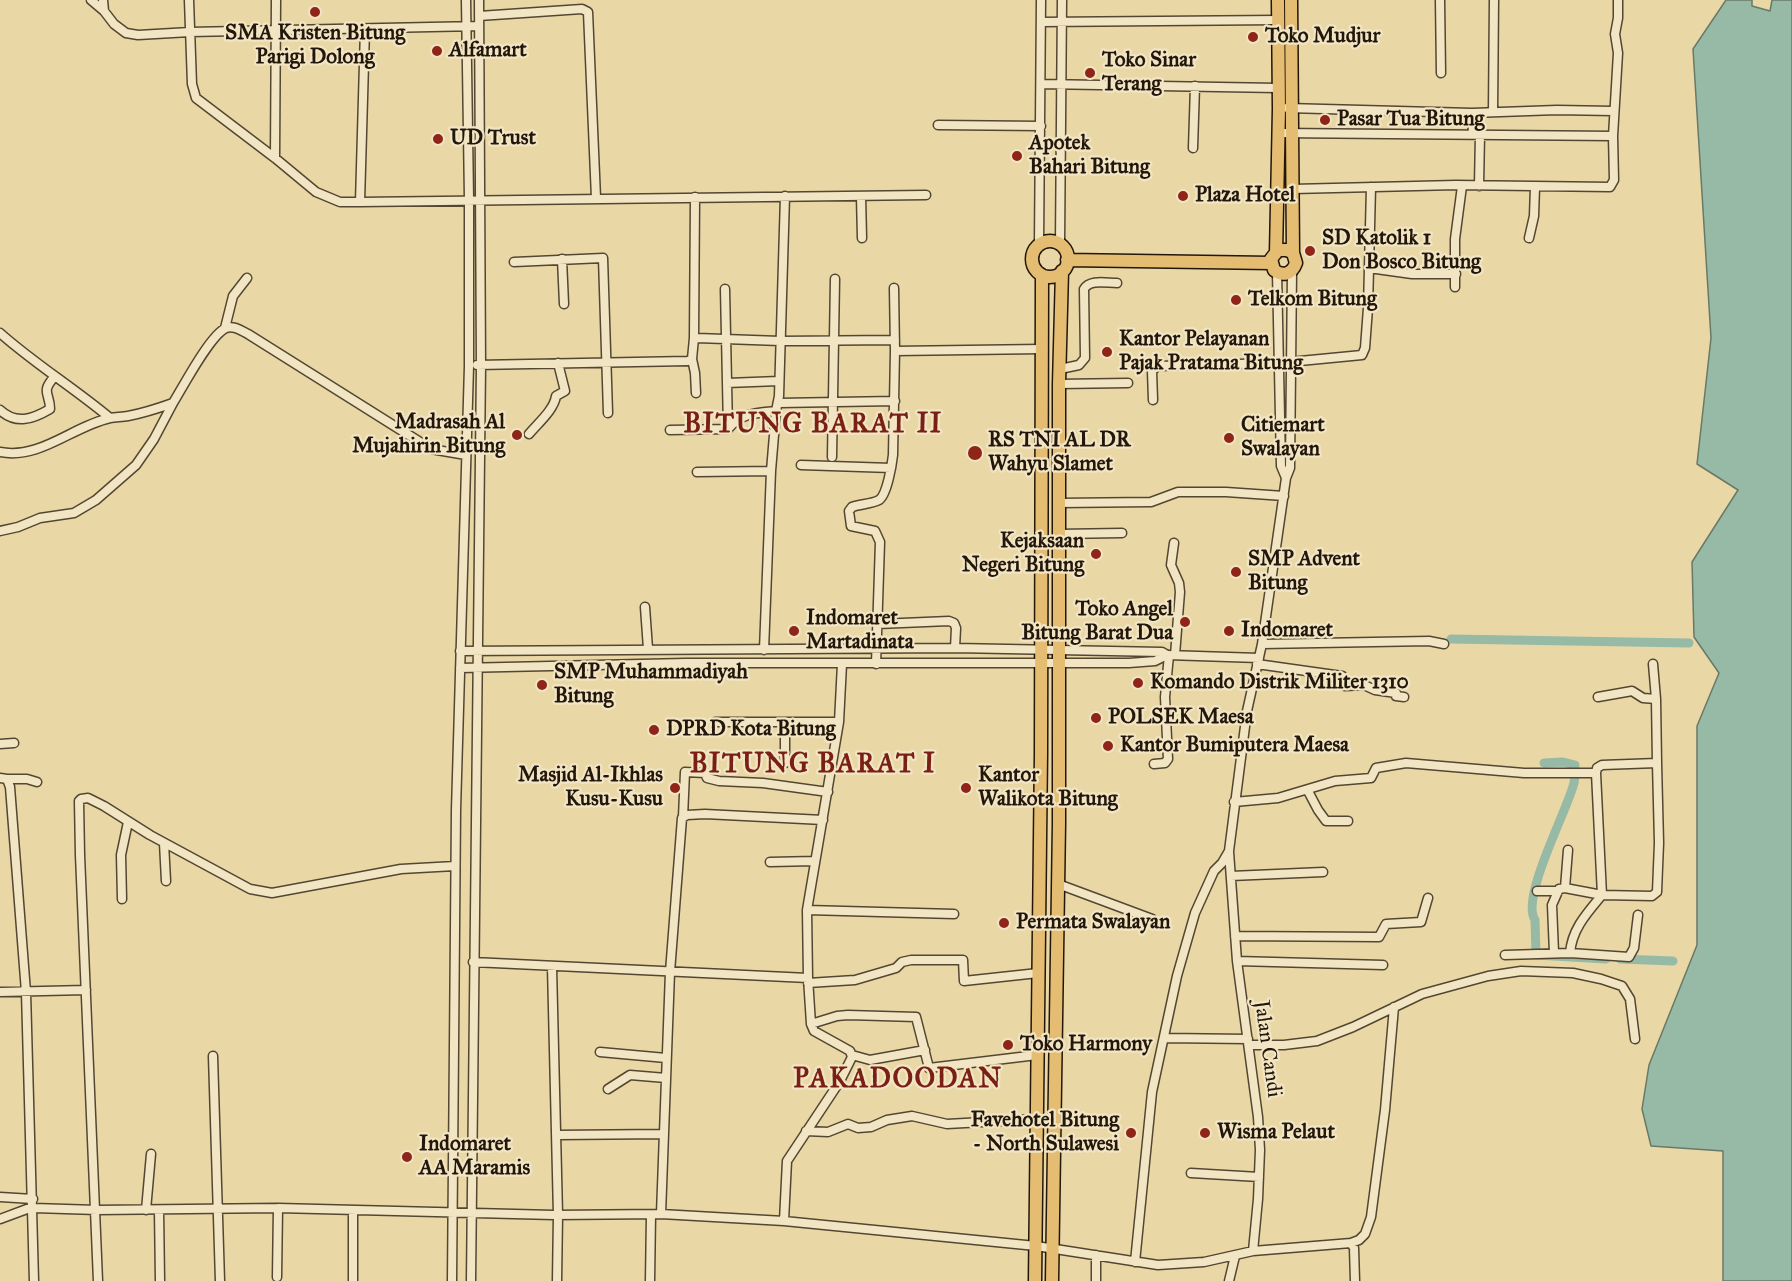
<!DOCTYPE html>
<html>
<head>
<meta charset="utf-8">
<style>
	body { margin:0 }
	canvas { display:block; background:#e9d7a5 }
</style>
</head>
<body>
<canvas width="1792" height="1281"></canvas>
<script>
const g = document.querySelector('canvas').getContext('2d');
g.lineJoin = 'round';
function fill(path, color) { g.fillStyle = color; g.fill(path, 'evenodd'); }
function stroke(path, color, width, dash) { g.strokeStyle = color; g.lineWidth = width; g.lineCap = dash ? 'butt' : 'round'; g.setLineDash(dash || []); g.stroke(path); }
function label(font, color, halo, rows, align = 'center') {
  g.font = font + ' "IM FELL Great Primer",serif'; g.lineWidth = 4.5; g.setLineDash([]); g.textBaseline = 'middle'; g.strokeStyle = halo; g.fillStyle = color; for (const [text, x, y, turn = 0] of rows) {
    g.save(); g.translate(x, y); g.rotate((+turn || 0) * Math.PI / 180); g.textAlign = isNaN(turn) ? turn : align; if (halo) g.strokeText(text, 0, 0); g.fillText(text, 0, 0); g.restore();
  }
}
const water = new Path2D(`
	M1726,0H1752V6L1770,11L1772,0H1792V1281H1723V1151L1651,1146L1642,1109L1649,1065L1697,945V726L1719,673L1694,637L1692,562L1738,490L1697,464L1711,338L1693,49Z`);
const canal = new Path2D(`
	M1451,639L1689,643
	M1544,763L1563,762L1575,765C1575,771 1575,777 1574,783C1568,809 1520,898 1535,920L1536,955L1606,959
	M1620,959L1673,961`);
const minor = new Path2D(`
	M91,0L104,11
	M103,0L104,11L114,24L126,33L138,35L190,32L479,26
	M189,0L192,84L196,98L275,158L316,192L340,202H360L926,195
	M1440,0L1441,73
	M479,16L582,9L588,12L596,198
	M1042,22L1278,20
	M1041,84L1278,88
	M1287,108L1472,113L1557,110L1613,111
	M1493,112L1494,0
	M1472,113L1473,134
	M938,125L1041,126
	M1279,133L1613,136L1618,53L1615,34L1618,18V0
	M1193,148L1195,86
	M275,158L276,0
	M1479,186L1480,134
	M1293,189L1456,185L1610,187L1614,180L1613,136
	M861,196L862,238
	M360,202L365,29
	M1529,238L1534,216L1535,187
	M1060,244L1062,0
	M1039,245L1041,0
	M562,259L564,304
	M514,262L603,258L608,413
	M1369,268L1412,274H1456
	M1277,272L1281,466L1286,478
	M1455,287V239L1462,186
	M725,289L728,429
	M225,328L233,296L247,278
	M0,333C35,364 74,388 110,418
	M697,338L780,341L895,340
	M895,351L1041,349
	M692,359L695,373L696,393
	M477,365L688,361L692,359L694,338L695,197
	M1060,369L1079,365L1085,358L1084,289C1090,279 1106,283 1117,283
	M727,383L779,381
	M1059,384L1128,383
	M1153,400L1152,371L1157,366L1279,363L1362,355L1365,348L1368,308L1371,187
	M779,403L895,401
	M0,410C16,425 33,419 50,409C50,392 40,393 55,376
	M670,430L728,429C741,413 756,413 776,411
	M529,434C538,423 554,410 556,396L565,391L558,363
	M0,452C40,460 73,426 110,418C116,417 122,417 128,416C144,413 159,408 173,403C183,387 210,335 226,328C234,325 242,331 248,334L431,449L466,455
	M832,457L835,279
	M801,465L891,468
	M697,472L771,471
	M1059,503L1151,502L1178,492H1226L1284,496
	M0,531L18,527L40,518L74,513L96,500L136,465L154,439L173,403
	M1059,534L1122,533
	M1174,543L1171,565L1179,583L1180,592L1175,655
	M645,607L648,649
	M878,624L949,621L954,623L956,628L955,648
	M1262,644L1429,641L1444,644
	M764,650L771,471L776,411L779,396L785,196
	M460,651L955,648L1162,652L1167,655L1259,658
	M876,664L880,542L875,531L851,526L849,511L852,507C860,504 872,504 879,500C887,495 892,464 893,455L895,351L894,288
	M1257,664L1342,676V683L1345,686L1364,685L1375,690L1396,693V696L1404,697
	M1653,664L1656,699
	M460,668L686,663H1129L1155,661L1167,655
	M715,722H839
	M785,722V763
	M0,744L14,743
	M1154,764L1165,763L1168,759L1165,697L1169,655
	M1596,773L1597,768L1602,765L1657,763L1656,699L1643,698L1632,691L1598,697
	M0,778L7,779L10,787L26,992L34,1281
	M7,779H27L37,782
	M1308,791L1318,810L1326,821H1348
	M1234,802L1278,798L1335,781L1371,778L1376,768L1406,763L1524,773H1596L1602,895C1587,913 1572,929 1570,953L1505,955
	M683,817L685,772L705,773L707,778L719,781L763,783L828,792
	M164,843L166,881
	M1229,852L1237,961L1258,1117L1260,1150L1258,1199L1253,1251
	M770,862L815,861
	M1231,876L1323,872
	M1058,884L1152,919
	M1565,888L1568,850
	M1537,891H1557
	M122,899L121,855L128,822
	M807,910L954,914
	M1235,936L1379,937L1386,924L1421,922L1428,898
	M1554,953L1552,905L1559,889L1565,888L1602,895L1652,896L1657,892L1659,843L1657,763
	M1570,953L1629,957L1634,948L1638,915
	M1237,961L1383,965
	M473,962L808,978
	M552,967L558,1215L557,1281
	M808,983L855,980L896,968L902,962L911,960H963L964,981L1038,973
	M0,992L86,990
	M811,1024L837,1016L848,1015L916,1017L929,1068L1037,1055
	M1164,1038L1248,1039
	M1249,1045H1284L1317,1041L1353,1027L1422,994L1488,976L1521,971L1573,973L1601,979L1622,986L1630,999L1635,1039
	M600,1052L666,1058
	M852,1055L870,1060L925,1050
	M213,1056L220,1281
	M608,1089L630,1075L666,1078
	M806,1131L828,1132L848,1124L858,1128L871,1127L887,1120L912,1116L947,1124L1037,1119
	M557,1135L664,1134
	M1191,1173L1259,1177
	M0,1197L33,1199
	M146,1210L151,1154
	M159,1210L160,1281
	M661,1214L670,972L682,818L687,815L705,814L823,820
	M0,1219L27,1209L34,1208L97,1210L278,1208L554,1215L661,1214L784,1221L1036,1246L1158,1265L1204,1262L1253,1251L1351,1243L1359,1240L1365,1234L1371,1217L1385,1110L1394,1007
	M784,1221L787,1161L840,1081L852,1057L850,1051L814,1031L811,1024L808,978L807,910L839,722L842,664
	M1351,1243L1354,1248L1355,1281
	M1135,1262L1152,1092L1177,976L1195,913L1214,871L1222,863L1229,851L1247,711L1262,644L1286,478L1290,468L1292,271
	M277,1277L278,1208
	M98,1281L80,855L79,801L81,799L88,798L104,806L150,835L250,889L272,893L401,869L455,866
	M353,1281V1211
	M452,1281L456,810L469,366V199L466,0
	M471,1281L481,365L479,0
	M650,1281L651,1215
	M1096,1281V1255
	M1229,1281L1235,1256`);
const highway = new Path2D(`
	M1291,0L1293,253L1296,263C1292,274 1283,277 1274,270L1271,259L1278,250H1287L1293,253
	M1032 259a18 18 0 1 1 36 0a18 18 0 1 1-36 0Z
	M1276,253L1279,109L1278,0
	M1067,260L1271,263
	M1035,1281L1041,753L1042,275
	M1052,1281L1059,823V384L1062,271`);
const markers = [
	[315,12,6,"#8f2418"],
	[1253,37,6,"#8f2418"],
	[437,51,6,"#8f2418"],
	[1090,73,6,"#8f2418"],
	[1325,120,6,"#8f2418"],
	[438,139,6,"#8f2418"],
	[1017,156,6,"#8f2418"],
	[1183,196,6,"#8f2418"],
	[1310,251,6,"#8f2418"],
	[1236,300,6,"#8f2418"],
	[1107,352,6,"#8f2418"],
	[517,435,6,"#8f2418"],
	[1229,438,6,"#8f2418"],
	[975,453,8,"#8f2418"],
	[1096,554,6,"#8f2418"],
	[1236,572,6,"#8f2418"],
	[1185,622,6,"#8f2418"],
	[794,631,6,"#8f2418"],
	[1229,631,6,"#8f2418"],
	[1138,683,6,"#8f2418"],
	[542,685,6,"#8f2418"],
	[1096,718,6,"#8f2418"],
	[654,730,6,"#8f2418"],
	[1108,746,6,"#8f2418"],
	[675,788,6,"#8f2418"],
	[966,788,6,"#8f2418"],
	[1004,923,6,"#8f2418"],
	[1008,1045,6,"#8f2418"],
	[1131,1133,6,"#8f2418"],
	[1205,1133,6,"#8f2418"],
	[407,1157,6,"#8f2418"]
];
const poiNames = [
	["SMA Kristen Bitung",315,34,"center"],
	["Parigi Dolong",315,58,"center"],
	["Toko Mudjur",1265,37],
	["Alfamart",449,51],
	["Toko Sinar",1102,61],
	["Terang",1102,85],
	["Pasar Tua Bitung",1337,120],
	["UD Trust",450,139],
	["Apotek",1029,144],
	["Bahari Bitung",1029,168],
	["Plaza Hotel",1195,196],
	["SD Katolik 1",1322,239],
	["Don Bosco Bitung",1322,263],
	["Telkom Bitung",1248,300],
	["Kantor Pelayanan",1119,340],
	["Pajak Pratama Bitung",1119,364],
	["Madrasah Al",505,423,"right"],
	["Mujahirin Bitung",505,447,"right"],
	["Citiemart",1241,426],
	["Swalayan",1241,450],
	["RS TNI AL DR",988,441],
	["Wahyu Slamet",988,465],
	["Kejaksaan",1084,542,"right"],
	["Negeri Bitung",1084,566,"right"],
	["SMP Advent",1248,560],
	["Bitung",1248,584],
	["Toko Angel",1173,610,"right"],
	["Bitung Barat Dua",1173,634,"right"],
	["Indomaret",806,619],
	["Martadinata",806,643],
	["Indomaret",1241,631],
	["SMP Muhammadiyah",554,673],
	["Bitung",554,697],
	["Komando Distrik Militer 1310",1150,683],
	["POLSEK Maesa",1108,718],
	["DPRD Kota Bitung",666,730],
	["Kantor Bumiputera Maesa",1120,746],
	["Masjid Al-Ikhlas",663,776,"right"],
	["Kusu-Kusu",663,800,"right"],
	["Kantor",978,776],
	["Walikota Bitung",978,800],
	["Permata Swalayan",1016,923],
	["Toko Harmony",1020,1045],
	["Favehotel Bitung",1119,1121,"right"],
	["- North Sulawesi",1119,1145,"right"],
	["Wisma Pelaut",1217,1133],
	["Indomaret",419,1145],
	["AA Maramis",419,1169]
];
const streetNames = [
	["Jalan Candi",1267,1049,82]
];
const districtNames = [
	["BITUNG BARAT II",813,425],
	["BITUNG BARAT I",813,765],
	["PAKADOODAN",898,1080]
];
fill(water, '#97baa6');
stroke(water, '#697968', 1.5);
stroke(canal, '#97baa6', 9);
stroke(minor, '#544732', 11);
stroke(highway, '#23170b', 15);
stroke(minor, '#f1e5c4', 8);
stroke(highway, '#e4bc72', 12);
for (const [x, y, r, color] of markers) { const dot = new Path2D(); dot.arc(x, y, r, 0, 2 * Math.PI); g.fillStyle = color; g.fill(dot); stroke(dot, '#f1e5c4', 2); }
label('bold 21px', '#23170b', '#f1e5c4', poiNames, 'left');
label('21px', '#23170b', '#f1e5c4', streetNames);
g.letterSpacing = '1.5px';
label('bold 27px', '#7a1f14', '#f1e5c4', districtNames);
g.letterSpacing = '0px';
</script>
</body>
</html>
